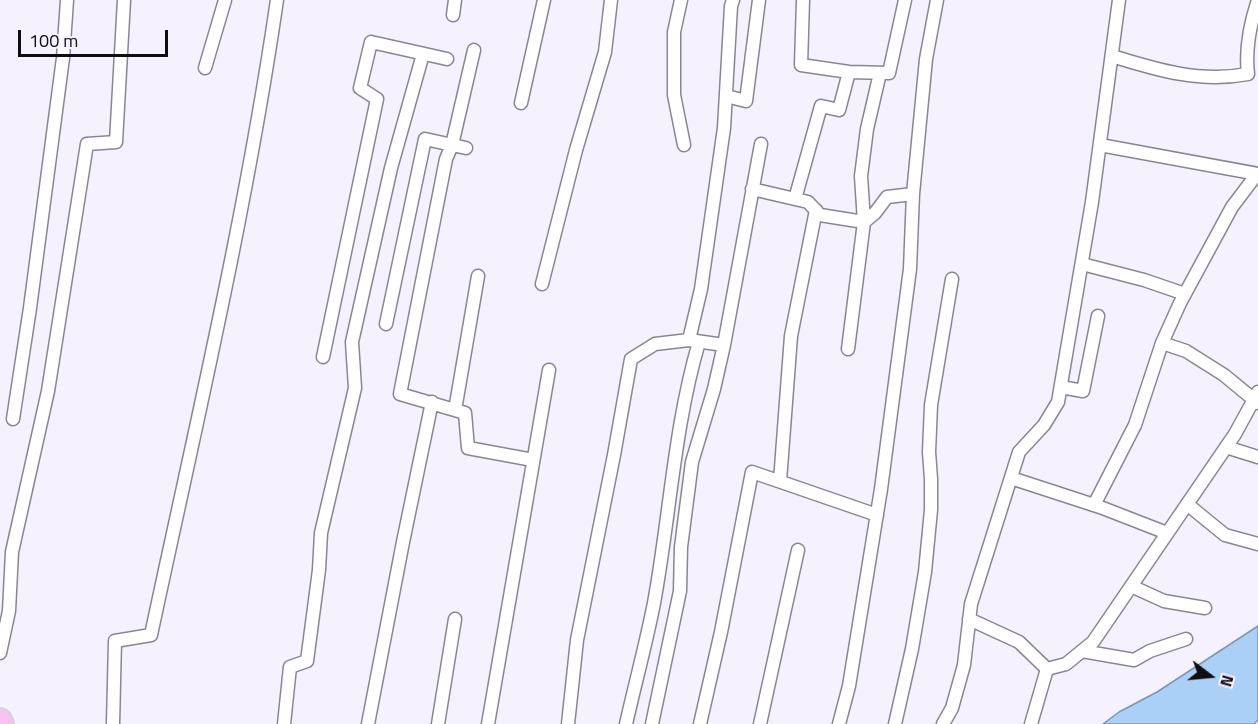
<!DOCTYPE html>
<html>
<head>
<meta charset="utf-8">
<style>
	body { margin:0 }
	#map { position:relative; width:1258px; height:724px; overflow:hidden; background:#f6f1fe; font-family:"Titillium Web",sans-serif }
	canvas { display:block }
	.north { position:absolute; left:1180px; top:646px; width:60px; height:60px; -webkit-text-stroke:4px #f6f1fe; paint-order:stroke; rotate:106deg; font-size:16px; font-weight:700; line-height:24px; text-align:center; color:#0f0d12 }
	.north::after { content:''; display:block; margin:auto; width:21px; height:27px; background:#0f0d12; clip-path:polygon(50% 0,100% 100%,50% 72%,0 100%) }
	.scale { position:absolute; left:18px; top:30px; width:150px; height:27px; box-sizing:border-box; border:3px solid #0f0d12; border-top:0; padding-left:8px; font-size:18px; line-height:21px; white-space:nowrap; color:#0f0d12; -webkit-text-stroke:4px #f6f1fe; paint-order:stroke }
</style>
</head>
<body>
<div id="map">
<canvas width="1258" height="724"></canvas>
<div class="north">N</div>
<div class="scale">100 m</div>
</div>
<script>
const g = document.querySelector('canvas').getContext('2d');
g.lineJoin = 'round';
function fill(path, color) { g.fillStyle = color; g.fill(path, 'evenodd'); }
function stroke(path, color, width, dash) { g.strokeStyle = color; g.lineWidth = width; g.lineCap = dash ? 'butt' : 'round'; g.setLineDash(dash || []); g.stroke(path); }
const water = new Path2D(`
	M1258,626V720L1254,724H1103L1119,712L1157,692Z`);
const street = new Path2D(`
	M681,0L674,32V95L684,145
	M803,0L801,65L849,72L889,73L905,0
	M453,15L455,0
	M474,50L452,145L446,159L400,394L465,413L468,448L533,460
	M1112,56C1157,70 1200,83 1248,74C1245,49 1250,24 1258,0
	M205,68L225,0
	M726,96L746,101L759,0
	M521,103L544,0
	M1100,145L1258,174
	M752,189L808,202L820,215L864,222L875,213L887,197L913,194
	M795,199L821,106L839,110L849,72
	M1082,264L1144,280L1185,294
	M542,284L576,150L605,52L611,0
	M386,324L425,139L466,148
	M689,340L701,289L724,128L731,6L733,0
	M1162,343L1186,351L1224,375L1258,403
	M848,349L864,222L861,176L867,129L880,73
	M323,357L377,99L360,88L371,42L447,59
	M1061,387L1083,391L1098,316
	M455,410L478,276
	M13,419L30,308L63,58L67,0
	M1226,447L1258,457
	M1011,478L1100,507L1167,533
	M780,481L791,336L816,210
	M1187,504L1225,535L1258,544
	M1094,505L1135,425L1162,343L1180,303L1232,207L1257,174
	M1131,586L1164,601L1205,608
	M969,619L1019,642L1047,669
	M1082,651L1134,660L1150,651L1186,639
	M0,653L9,611L12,552L48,391L87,144L116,142L124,0
	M113,724L115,641L151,635C196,424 246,213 277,0
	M284,724L290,667L307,661L319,570L321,533L355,388L352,342L391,168L423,54
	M368,724L403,542L432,402
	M438,724L455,619
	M488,724L549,370
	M568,724L577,640L614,455L631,359L655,344L689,340L724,345
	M626,724C635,684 646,644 654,603C670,516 674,427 699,342
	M652,724L680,591L681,547L692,462L714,389L724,345L761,144
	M700,724L721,632L752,472L877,515
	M760,724L798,550
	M839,724L849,686L881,489L910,269L913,194L926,59L937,0
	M895,724L912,649L925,572L931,510V479L929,452L931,405L952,279
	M943,724L952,708L964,665L971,604L1019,452L1044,425L1058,402L1092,202L1119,0
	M1031,724L1047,669L1066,664L1093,642L1235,434L1258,392`);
const highway = new Path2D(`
	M0,720L2,724`);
fill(water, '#aad0f8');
stroke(water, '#7c96b3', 1.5);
stroke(street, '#8a8691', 15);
stroke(highway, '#d4d3d4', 26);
stroke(street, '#fff', 12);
stroke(highway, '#f7c2f2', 22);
</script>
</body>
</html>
